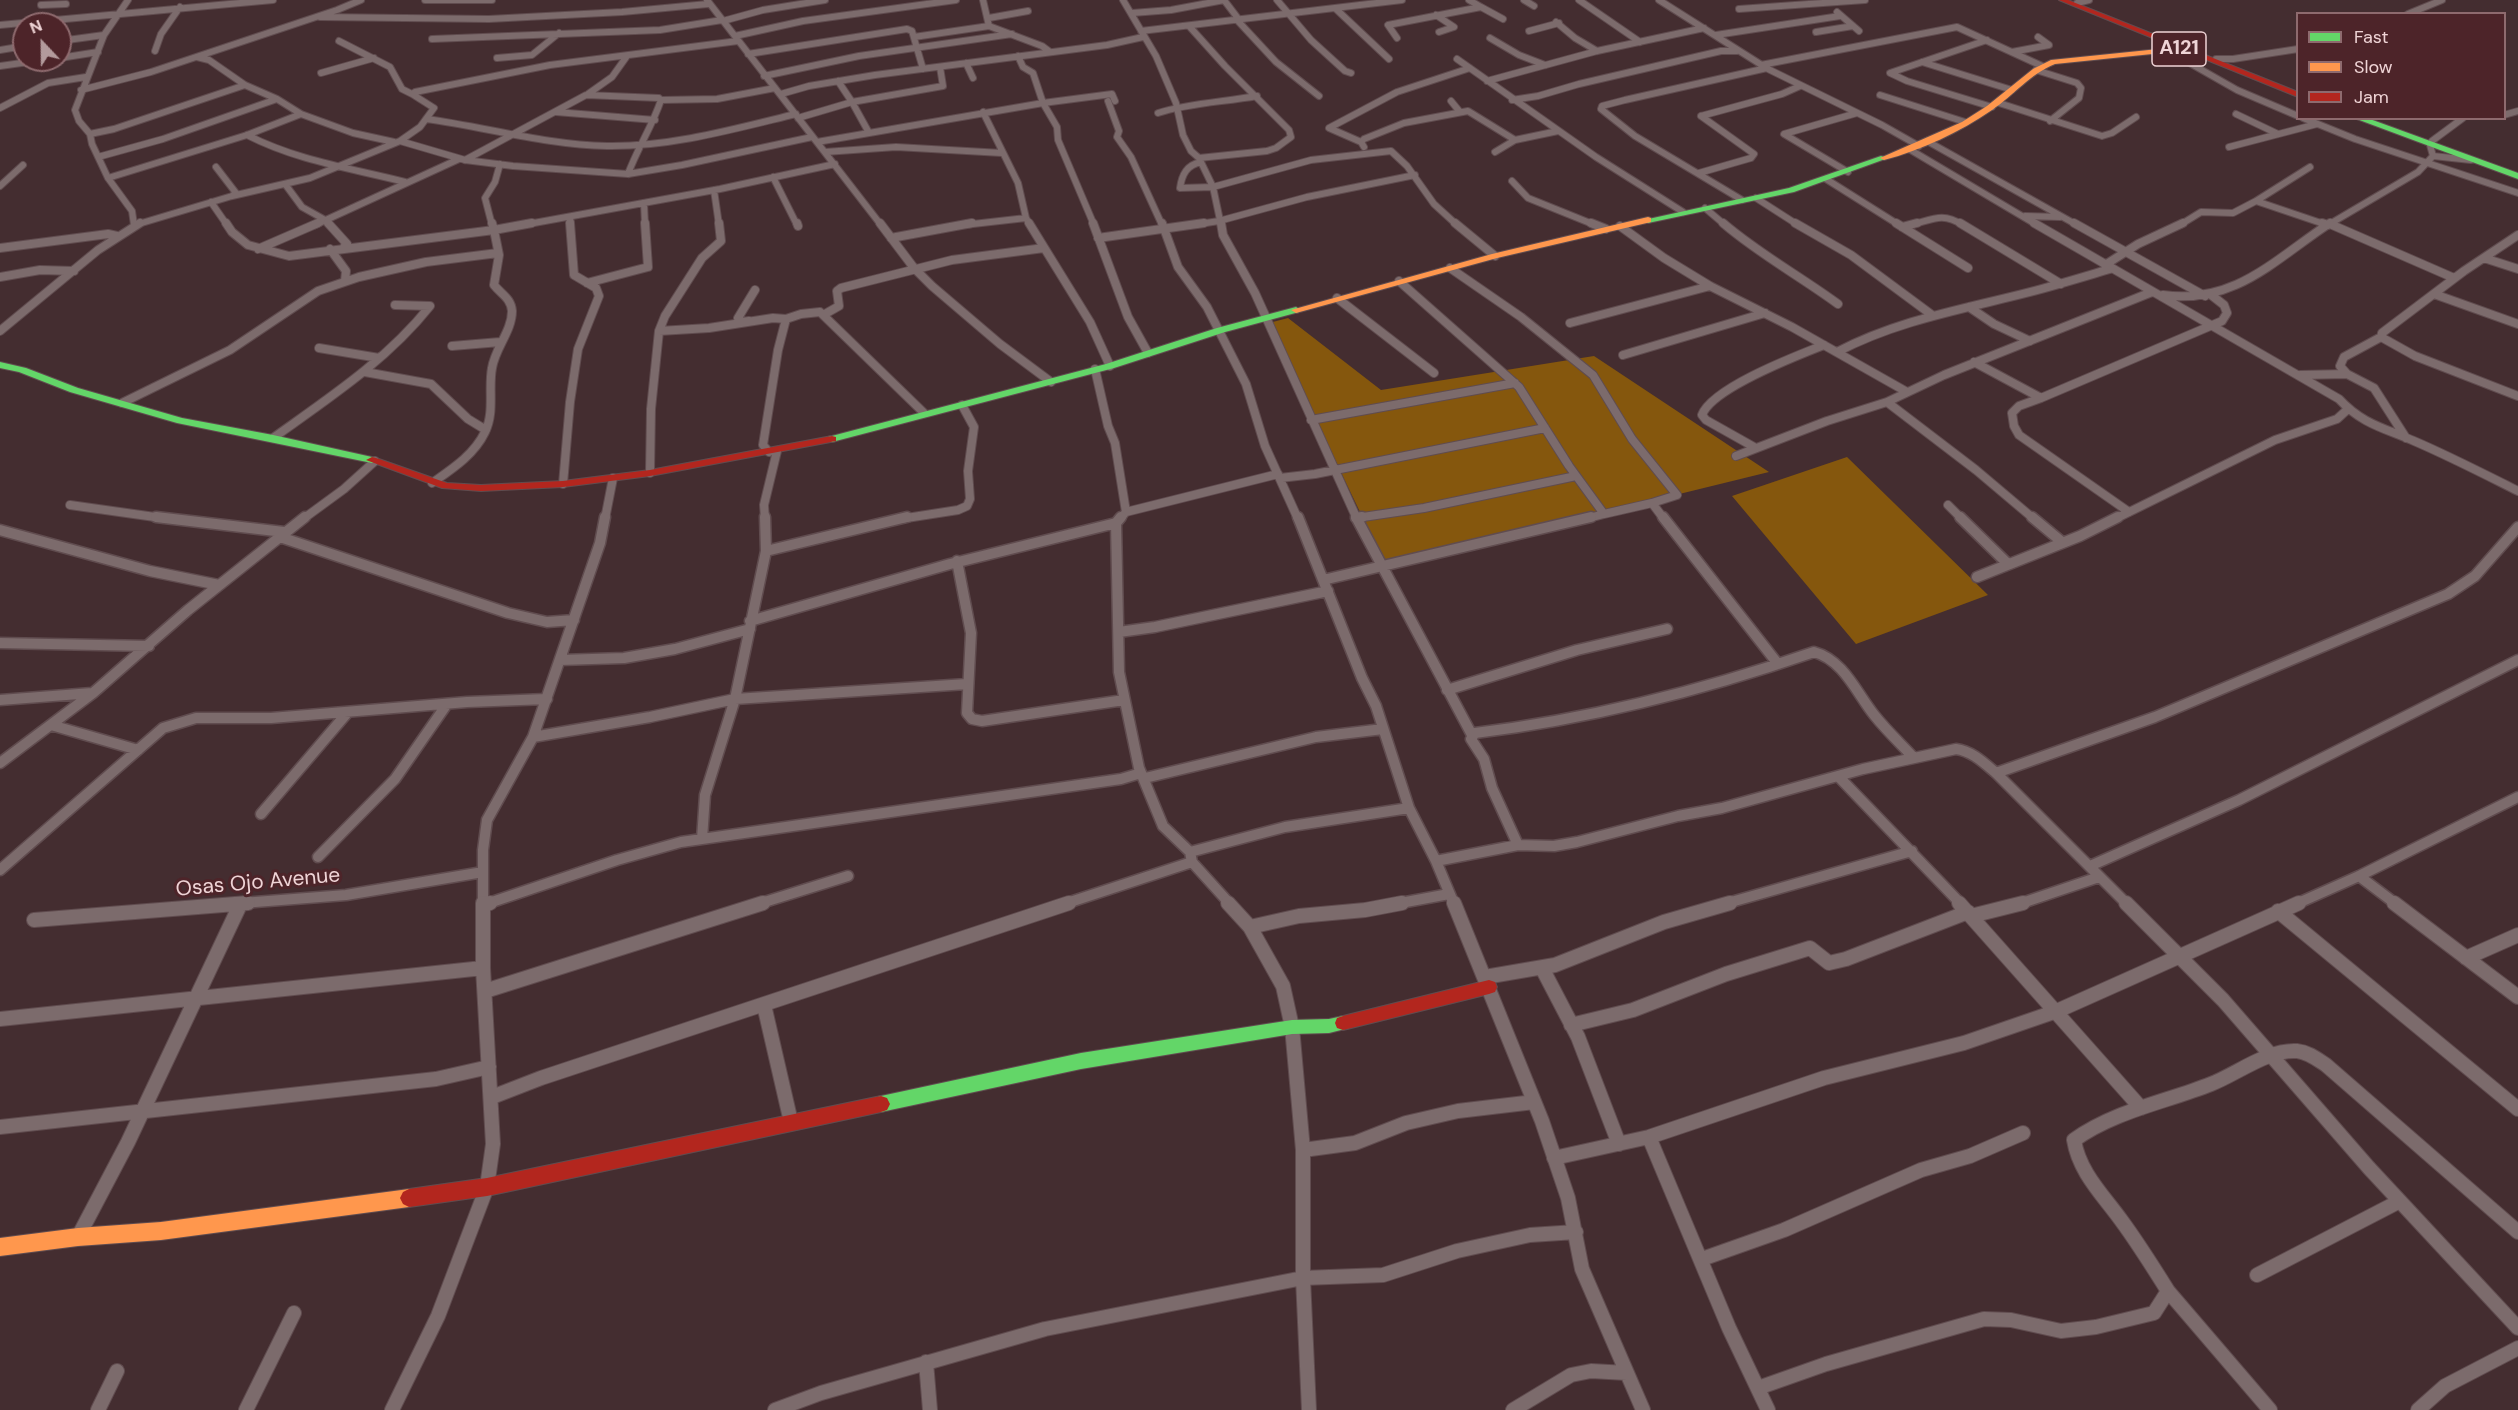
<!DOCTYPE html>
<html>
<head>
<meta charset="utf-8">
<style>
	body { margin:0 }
	#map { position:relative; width:2518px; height:1410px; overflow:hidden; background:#442d30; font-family:"DM Sans",sans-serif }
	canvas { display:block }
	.legend { position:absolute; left:2296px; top:12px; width:210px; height:108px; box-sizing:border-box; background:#4d2429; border:2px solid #8e6a6e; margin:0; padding:8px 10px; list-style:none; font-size:18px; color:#efd4d6 }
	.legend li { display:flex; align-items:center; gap:12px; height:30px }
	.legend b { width:30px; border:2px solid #8e6a6e }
	.north { position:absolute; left:12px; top:12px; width:60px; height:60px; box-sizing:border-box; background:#4d2429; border:2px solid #8e6a6e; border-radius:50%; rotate:338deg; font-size:16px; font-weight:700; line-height:24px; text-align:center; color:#efd4d6 }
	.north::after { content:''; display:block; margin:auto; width:21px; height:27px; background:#b39a9c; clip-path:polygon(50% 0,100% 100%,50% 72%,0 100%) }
</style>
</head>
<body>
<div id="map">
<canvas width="2518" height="1410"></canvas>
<ul class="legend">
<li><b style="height:8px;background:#63d668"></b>Fast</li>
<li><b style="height:8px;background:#ff974d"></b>Slow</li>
<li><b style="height:8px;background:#b3261e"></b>Jam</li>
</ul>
<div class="north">N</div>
</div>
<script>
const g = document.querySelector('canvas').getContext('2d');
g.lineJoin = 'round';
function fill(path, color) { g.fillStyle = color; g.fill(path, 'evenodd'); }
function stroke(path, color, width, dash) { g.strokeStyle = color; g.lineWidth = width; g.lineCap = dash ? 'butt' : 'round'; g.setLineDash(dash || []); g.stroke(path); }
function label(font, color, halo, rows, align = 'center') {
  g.font = font + ' "DM Sans",sans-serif'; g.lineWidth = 6; g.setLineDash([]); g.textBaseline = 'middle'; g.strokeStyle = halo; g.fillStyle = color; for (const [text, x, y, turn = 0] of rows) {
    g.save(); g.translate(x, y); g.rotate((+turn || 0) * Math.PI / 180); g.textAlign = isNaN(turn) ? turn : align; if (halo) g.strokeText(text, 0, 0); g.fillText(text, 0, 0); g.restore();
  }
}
const forest = new Path2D(`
	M1288,318L1381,390L1594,356L1769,472L1386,566L1269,323Z
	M1847,457L1988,595L1856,644L1732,496Z`);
const streetFar3 = new Path2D(`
	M128,0L104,35L75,110L79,121L90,134L92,144L108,178L132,211L134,225
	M425,0H492
	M707,0L881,225
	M983,0L989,26L1042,46L1050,52
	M1123,0L1156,56L1176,103L1183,135L1191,151L1199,158L1213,187L1221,225
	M1224,0L1240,21
	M1277,0L1311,40L1345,71L1351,73
	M1524,0L1534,6
	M1579,0L1640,42
	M1659,0L1768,69L1882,125L1919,146
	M2077,3L2089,0
	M41,5L66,4
	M1481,7L1503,19
	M1336,9L1389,59
	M1739,9L1865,0
	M1837,12L1859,31
	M1132,13L1171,10L1224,0
	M2408,14L2442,0
	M1436,15L1454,27L1439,32
	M320,17L489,19L622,12L708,4
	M989,18L1028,11
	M723,21L763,10L825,0
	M1238,21L1276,62L1319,96
	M1556,22L1575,38L1597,51
	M0,25L273,0
	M1189,26L1225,66L1289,130L1291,137L1276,148L1267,151L1199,158
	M1141,31L1402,0
	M1529,31L1559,23
	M1816,32L1853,26
	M1716,35L1840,16
	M735,36L803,21L956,0
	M914,37L989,26
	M1397,38L1388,25L1481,7L1469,0
	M1490,38L1519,55L1545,65
	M432,39L660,30L722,20
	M1987,40L1890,73L1907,81L1992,107
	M60,41L104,35
	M339,41L390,67L402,89L412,94
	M0,50L24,46
	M155,51L161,34L180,7
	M2185,51L2179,57L2237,90L2298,116
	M2012,52L2049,45L2038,37
	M748,54L907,29L912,31L923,69
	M1018,56L1023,67L1033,73L1043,103L1057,127L1058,140L1094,225
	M197,57L209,60L245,85L277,99L301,114L353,133L394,142
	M60,58L98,52
	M497,58L532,55L559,33
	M1457,59L1596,157L1683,212
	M2216,59H2233L2298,49
	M1922,62L2012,90
	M966,63L973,78
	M1761,65L1957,27L2042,66
	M0,66L43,60
	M2036,70L2077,83L2081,88L2079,98L2050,121
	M321,73L374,58
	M764,76L859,56L1012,34
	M1487,81L1597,51L1704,28
	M81,90L151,72L337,10L361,0
	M588,94L612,77L627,56
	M781,94L809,86L875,75L1107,45L1143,37
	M1880,95L1965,122
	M661,100L717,99L775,88
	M1512,100L1538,96L1579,84L1721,51H1737
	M1108,101L1119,131L1117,137L1131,157L1162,225
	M1451,101L1460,112
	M1999,103L2102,136L2112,133L2136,117
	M0,108L48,83L86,77
	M556,112L655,120
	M983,112L1018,183L1026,218L1030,225
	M1158,113C1189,103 1224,102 1257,96
	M2236,114L2278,134
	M2504,115L2518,111
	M1701,116L1782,94L1800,86
	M798,118L852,102L838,81
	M2303,118L2355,139L2518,193
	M426,119C486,127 546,145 607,146C671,147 734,129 796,114
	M868,131L852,102L943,86L940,67
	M90,134L114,129L245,85
	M247,135C298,161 350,168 405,182
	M400,141L420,127L434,108L412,94L415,92L550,65L738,41
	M1927,141L2077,225
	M2432,141L2463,118
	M817,142L1043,103L1112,94L1115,101
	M1361,142L1329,128L1397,92L1470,68
	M1364,147L1361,142L1364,139L1404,123L1468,111L1515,140
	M2229,147L2317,124
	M1909,149L2037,225
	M825,152L896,147L1002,153
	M1495,152L1515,140L1558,131
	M2433,156L2471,160
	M98,157L163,139L277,99
	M465,160L586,95L659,98L661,100C652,127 638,147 628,174
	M1201,162C1187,165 1182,174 1180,188L1213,187L1311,160L1391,151L1407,166L1434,204L1457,225
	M216,167L236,193L232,196
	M1848,172L1784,134L1857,113
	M1699,173L1751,158L1754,154L1701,116
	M773,177L797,225
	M108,178L247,135L301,114
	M1826,179L1899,225
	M1512,181L1528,198L1595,225
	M285,184L302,207L327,221
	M0,186L23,165
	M714,190L719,225
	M1756,198L1798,225
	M1742,200L1635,136L1601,109L1602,106L1625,100L1767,68
	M2256,201L2310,167
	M211,202L227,225
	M644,203L645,225
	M1705,208L1725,225
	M2025,216L2060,217
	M570,217L571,225
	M135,225L232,196L310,178L400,141L465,160L513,166L628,174L682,165L812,137
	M315,225L459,159
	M492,225L485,198L495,182L500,164
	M523,225L720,189L835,164
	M964,225L1026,218
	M1193,225L1219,221L1307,197L1415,175
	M1911,225C1934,219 1942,212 1963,225
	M2180,225L2201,212L2233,213L2256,201L2327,225
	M2328,225L2418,172L2433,156L2430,145`);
const streetFar2 = new Path2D(`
	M226,223L232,232L248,245L289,256L494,230L492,223
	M328,223L347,244L344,247
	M797,223L798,226
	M880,223L914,268L932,286L1000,344L1051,382
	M1029,223L1090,322L1110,366
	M1093,223L1128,317L1148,353
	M1162,223L1178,267L1207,307L1246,384L1265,446L1298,519
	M1221,223L1223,235L1255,293L1357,519
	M1455,223L1495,256
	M1591,223L1606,229
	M1723,223C1759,254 1800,276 1838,304
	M1795,223L1851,255L1932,315
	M1896,223L1968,268
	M1960,223L2061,284
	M2034,223L2339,399C2362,424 2384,428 2414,441C2449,456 2484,474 2518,491
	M2074,223L2205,296
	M2322,223L2328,225
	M2330,224L2454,278
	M1620,226L1664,258L1710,286L1792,327L1907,392
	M1902,227L1917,223
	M2518,235L2464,271L2382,333L2381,337L2415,356L2518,396
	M891,238L972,223
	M1098,238L1204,223
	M0,248L108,234L117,236
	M258,249L318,223
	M330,249L346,271L345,281
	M2484,258L2518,269
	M2105,265L2138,244L2183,223
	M1450,268L1521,317L1593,375L1632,439L1677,495L1652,503L1664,519
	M0,277L40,270L74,271
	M1399,281L1519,387L1569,466L1604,514L1585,519
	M587,283L648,267L645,223
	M2434,294L2518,324
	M2163,295C2235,305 2275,259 2330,223
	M1337,298L1434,373
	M1969,307L1994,324L2030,341
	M825,314L839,306L837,291L841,288L952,260L1044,248
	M749,321L742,322L738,318L755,290
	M1570,323L1710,286
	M0,331L98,250L140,223
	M659,331L709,328L773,318L786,319L801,314L820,312L924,413
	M2381,337L2344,357L2340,366L2347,374L2374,388L2406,438
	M452,346L500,342
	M319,348L379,358
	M1837,352C1898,320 1964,309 2030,292C2057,285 2083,277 2110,269
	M1623,355L1765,313
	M1974,362L2041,398L2019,406L2012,413L2014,426L2019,435L2129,512
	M1095,369L1108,426L1115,443L1126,512L1120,519
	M365,372L431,384L468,419L486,430
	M2300,375L2347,374
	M2041,398L2222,321L2227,313L2224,305L2210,294
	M122,403L230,350L318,291L359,277L426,262L498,253
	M1311,420L1515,383
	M273,438C329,398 387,360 430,306L395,305
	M1754,447L1706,420L1702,415C1712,388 1796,356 1824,345
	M769,452L763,445L778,350L786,319
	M1736,456L1827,421L1887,402
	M650,473L651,409L659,331L665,316L702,258L721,241L719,223
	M1280,478L1315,474L1545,428
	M432,483C452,469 474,455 485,432C495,412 488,389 492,368C495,348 512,331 512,311C511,298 501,294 494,285L499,255L494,230L532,223
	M563,484L570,402L578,349L599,296L596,288L574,275L570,223
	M70,505L169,519
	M1948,505L1962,519
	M1126,512L1278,474
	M1604,514L1652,503
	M1356,518L1424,508L1576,476
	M303,519L344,489L375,461
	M605,519L613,478
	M765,519L764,505L777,451
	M900,519L958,510L967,506L970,499L968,471L974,427L962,405
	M2034,519L1976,470L1887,402L1944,375L2152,292
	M2115,519L2275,440L2337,419L2348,409`);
const streetFar1 = new Path2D(`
	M156,517L284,532
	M1121,517L1116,523L1119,672L1139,768L1163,826L1190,852L1192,862L1230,904
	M1298,517L1362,678L1376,706L1409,808L1436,861L1454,904
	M1356,517L1472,735
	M1663,517L1778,664
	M1960,517L2008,564
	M2032,517L2062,542
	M1356,518L1362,517
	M0,530L150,571L219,585
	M280,537L508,613L547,622L574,620
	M766,551L907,517
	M957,561L971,633L967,713L972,719L982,721L1124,700
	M1977,577L2080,536L2118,517
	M1323,580L1591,517
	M750,621L950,564L1116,523
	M1119,632L1155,627L1328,591
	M0,643L149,646
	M560,660L624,658L675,649L750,629
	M1447,690L1577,650L1667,629
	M0,700L92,693
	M51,725L138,750
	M533,737L650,717L735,699L967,684
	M0,763L93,693L188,610L305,517
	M1996,773L2155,717L2448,594L2475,576L2518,527
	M1838,776L1961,904
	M1145,778L1316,737L1383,729
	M261,814L348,712
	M702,839L705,795L735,699L766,551L765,517
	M1518,845L1492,788L1484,759L1471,739L1475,733C1591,719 1704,690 1814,652C1844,660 1857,694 1875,716C1887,731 1901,744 1914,758
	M1190,852L1285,827L1409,808
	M318,857L395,779L447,704
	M1436,861L1518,845L1554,846L1577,842L1678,816L1722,808L1863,769L1956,749C1972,751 1984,763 1996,773L2127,904
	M2090,866L2239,800L2518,660
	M0,870L163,728L196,718H271L467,702L547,699
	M2359,876L2396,904
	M229,904L346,895L483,872
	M483,904V850L487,820L533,737L600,543L605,517
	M486,904L617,860L681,842L1121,779L1141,773
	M758,904L848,876
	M1064,904L1192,862
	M1395,904L1449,894
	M1724,904L1912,851
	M2019,904L2099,877
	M2296,904L2359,876L2518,797`);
const street = new Path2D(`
	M1228,903L1250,927L1283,986L1292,1027L1303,1150V1278L1309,1410
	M1454,903L1542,1121L1568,1198L1582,1269L1643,1410
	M1959,903L2141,1108
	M2126,903L2223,1000L2369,1168L2518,1328
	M2394,903L2518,997
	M484,905L490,903
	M2278,911L2518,1109
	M1971,916L2023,903
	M34,920L248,903
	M1250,927L1299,916L1365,910L1402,903
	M2466,958L2518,935
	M1542,968L1578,1037L1619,1144
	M1485,977L1555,965L1664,922L1730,903
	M485,991L763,903
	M764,1005L791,1122
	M0,1019L483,968
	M1571,1025L1633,1010L1726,974L1810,948L1829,963L1846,959L1968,912
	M492,1097L541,1078L1069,903
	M0,1127L436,1079L489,1067
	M1649,1137L1729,1328L1768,1410
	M1303,1150L1355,1143L1406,1123L1458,1111L1534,1102
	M1554,1158L1649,1137L1824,1078L1964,1043L2057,1011L2299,903
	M78,1237L128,1142L240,905
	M1702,1259L1784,1230L1921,1170L1970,1156L2023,1133
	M2257,1275L2398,1202
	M2168,1291C2153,1267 2138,1243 2121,1220C2103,1195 2079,1172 2074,1140C2114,1111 2166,1102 2211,1084C2237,1074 2268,1049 2297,1051C2308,1052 2317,1059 2326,1065L2518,1232
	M926,1362L930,1410
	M1758,1388L1826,1364L1984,1319L2011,1320L2061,1331L2096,1327L2154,1313L2168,1291L2270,1410
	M98,1410L117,1371
	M246,1410L294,1313
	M392,1410L438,1316L487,1187L493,1144L483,968V903
	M775,1410L821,1393L1045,1329L1303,1278L1383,1275L1457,1251L1530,1235L1576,1232
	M1513,1410L1571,1375L1591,1371L1627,1373
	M2418,1410L2445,1386L2518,1348`);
const fast = new Path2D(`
	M2354,118H2367L2518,173V179Z
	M1881,156L1888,158L1794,192L1648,223L1644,220L1789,188Z
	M1296,307L1301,310L1299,312L1225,332L1114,368L832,442L827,439L828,437L1106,364L1217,328Z
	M0,362L26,368L78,388L182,418L273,435L372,457L378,460L372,463L177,423L70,392L19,372L0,368Z
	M1343,1016L1349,1018L1351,1023L1349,1028L1329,1033L1292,1034L1081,1069L881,1112L875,1110L872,1104L875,1098L881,1096L1081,1053L1292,1020L1329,1019Z`);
const slow = new Path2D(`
	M2188,46L2192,48L2191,50L2055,64C2030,74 2014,95 1992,110C1960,132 1922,150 1884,160L1880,158L1962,122L1987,106L2033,69L2051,60Z
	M1648,217L1651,218V222L1497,258L1296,313L1291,310L1492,254Z
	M409,1189L415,1192L418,1198L415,1204L409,1207L161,1240L78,1246L0,1256V1238L78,1228L161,1222Z`);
const jam = new Path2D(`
	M2059,0H2068L2298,92V97Z
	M832,436L836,437V441L650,476L563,487L481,491L442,488L366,460L372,457L376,458L447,483L481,485L563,481L650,470Z
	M1489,980L1495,982L1497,987L1495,992L1489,994L1343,1030L1337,1028L1335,1023L1337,1018L1343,1016Z
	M881,1096L887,1098L890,1104L887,1110L881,1112L487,1196L409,1207L403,1204L400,1198L403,1192L409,1189L487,1178Z`);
const shields = [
	[2179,49,54]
];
const shieldNames = [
	["A121",2179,49]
];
const streetNames = [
	["Osas Ojo Avenue",258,883,-5]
];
fill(forest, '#85570d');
stroke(streetFar3, '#604c4f', 8);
stroke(streetFar2, '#604c4f', 10);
stroke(streetFar1, '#604c4f', 13);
stroke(street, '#604c4f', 16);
stroke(fast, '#604c4f', 2);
stroke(slow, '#604c4f', 2);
stroke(jam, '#604c4f', 2);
stroke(streetFar3, '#7c6b6c', 6);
stroke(streetFar2, '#7c6b6c', 8);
stroke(streetFar1, '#7c6b6c', 10);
stroke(street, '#7c6b6c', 14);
fill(fast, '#63d668');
fill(slow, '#ff974d');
fill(jam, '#b3261e');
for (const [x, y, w] of shields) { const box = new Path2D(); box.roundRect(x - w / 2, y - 17, w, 34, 4.5); g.fillStyle = '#4d2429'; g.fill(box); stroke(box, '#efd4d6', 1.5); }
label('bold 20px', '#efd4d6', null, shieldNames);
label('21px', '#efd4d6', '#4d2429', streetNames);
</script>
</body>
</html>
